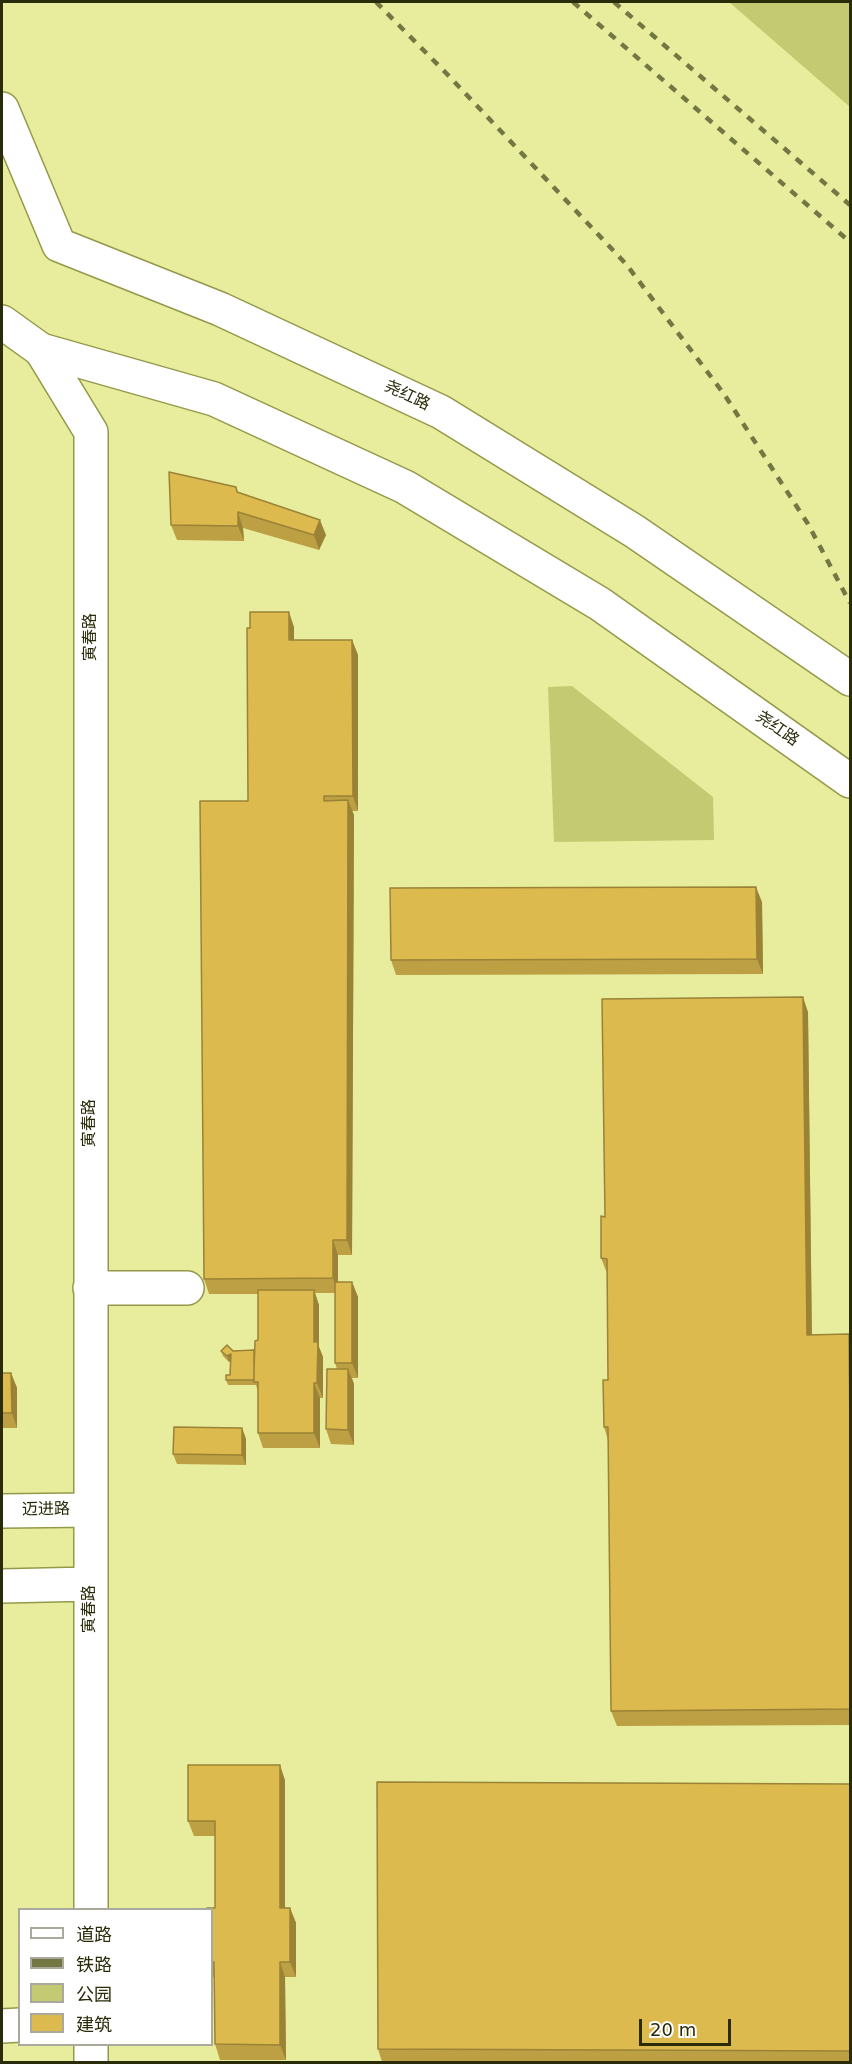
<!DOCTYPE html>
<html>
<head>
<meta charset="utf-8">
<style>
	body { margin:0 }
	#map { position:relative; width:852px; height:2064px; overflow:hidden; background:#e7ed9c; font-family:"DejaVu Sans","Noto Sans SC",sans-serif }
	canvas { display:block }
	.frame { position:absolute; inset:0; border:3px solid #292b09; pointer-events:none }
	.legend { position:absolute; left:18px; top:1908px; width:195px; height:138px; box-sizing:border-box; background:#fff; border:2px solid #a9aa9d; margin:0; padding:8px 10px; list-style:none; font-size:18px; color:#292b09 }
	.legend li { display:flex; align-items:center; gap:12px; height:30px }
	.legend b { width:30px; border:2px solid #a9aa9d }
	.scale { position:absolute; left:639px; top:2019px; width:92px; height:27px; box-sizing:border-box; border:3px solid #292b09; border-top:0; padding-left:8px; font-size:18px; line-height:21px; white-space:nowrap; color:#292b09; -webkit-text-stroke:4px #fff; paint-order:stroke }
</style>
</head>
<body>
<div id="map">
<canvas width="852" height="2064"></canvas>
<div class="frame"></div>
<ul class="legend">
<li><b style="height:8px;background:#fff"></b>道路</li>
<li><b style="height:8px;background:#737743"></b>铁路</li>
<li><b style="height:16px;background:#c4ca71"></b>公园</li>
<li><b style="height:16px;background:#dcba4e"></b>建筑</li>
</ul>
<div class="scale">20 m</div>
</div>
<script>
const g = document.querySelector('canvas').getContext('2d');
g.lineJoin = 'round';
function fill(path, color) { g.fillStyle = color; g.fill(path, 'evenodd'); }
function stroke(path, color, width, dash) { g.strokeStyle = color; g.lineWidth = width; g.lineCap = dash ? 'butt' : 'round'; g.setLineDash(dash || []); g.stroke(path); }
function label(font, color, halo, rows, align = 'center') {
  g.font = font + ' "DejaVu Sans","Noto Sans SC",sans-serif'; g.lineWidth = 5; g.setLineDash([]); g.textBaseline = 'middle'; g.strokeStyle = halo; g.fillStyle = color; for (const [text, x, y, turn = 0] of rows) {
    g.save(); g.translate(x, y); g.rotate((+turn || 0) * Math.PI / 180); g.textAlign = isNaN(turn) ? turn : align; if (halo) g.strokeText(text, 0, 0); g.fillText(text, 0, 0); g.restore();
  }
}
const green = new Path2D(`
	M729,2H850V107Z
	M572,686L713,797L714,840L554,842L548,687Z`);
const minor = new Path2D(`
	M41,350L91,432V1910
	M90,1288H187
	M2,1511L90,1510
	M2,1586L90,1584
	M2,2026L20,2025
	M91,2044V2062`);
const major = new Path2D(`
	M2,109L59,245L220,309L441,412L634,531L850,679
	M2,322L41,350L214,399L405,487L600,604L850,781`);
const rail = new Path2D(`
	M376,2L447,74L626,264L724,394L808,524L850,603
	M573,2L850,242
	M614,2L850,205`);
const wall = new Path2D(`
	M236,487L238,493L326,535L319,550L243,528L244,541L177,540L171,525Z
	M294,627V640H352L358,655V811H352L354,815L352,1255H338V1282H352L358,1297V1378H352L354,1384V1445L331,1444L326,1429L337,1369L335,1363V1293H315L319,1305V1347L323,1357V1398H320V1448H263L258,1433V1392L256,1385H228L226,1380L230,1375V1361L229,1362L223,1356L221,1351L254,1350L258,1340V1294H209L204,1279L248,801Z
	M762,902L763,974L396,975L391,960Z
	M808,1012L812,1335L850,1337V1725L617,1726L611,1711L608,1440L604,1427L608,1380L607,1273L601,1258Z
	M2,1373H11L17,1388V1428H2Z
	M242,1428L246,1439V1465L177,1464L173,1454Z
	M285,1780V1908H290L296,1923V1977H285L286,2060H220L215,2044L214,1977H213L212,1974V1910L215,1908V1836H194L188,1821Z
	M850,1784V2062H382L378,2049Z`);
const shadedWall = new Path2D(`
	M238,512L243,528L244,541L238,526Z
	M320,520L326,535L319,550L314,535Z
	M289,612L294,627V655L289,640Z
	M352,640L358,655V811L353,796Z
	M348,800L354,815L352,1255L347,1240Z
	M756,887L762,902L763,974L757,959Z
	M803,997L808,1012L812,1350L807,1335Z
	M333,1240L338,1255V1293L333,1278Z
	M352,1282L358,1297V1378L352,1363Z
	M314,1290L319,1305V1347L323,1357V1398L317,1383L314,1342Z
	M849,1334L850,1337V1434Z
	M231,1354L233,1359L229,1362L227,1356Z
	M348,1369L354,1384V1445L348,1430Z
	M11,1373L17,1388V1428L12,1413Z
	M314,1383L320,1398V1448L314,1433Z
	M242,1428L246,1439V1465L242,1455Z
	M280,1765L285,1780V1923L280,1908Z
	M290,1908L296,1923V1977L290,1962Z
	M280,1962L285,1977L286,2060L280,2045Z`);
const building = new Path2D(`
	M169,472L236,487L237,492L320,520L314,535L238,512V526L171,525Z
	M250,612H289V640H352L353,796H324V801L348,800L347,1240H333V1278L204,1279L200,801H248L247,628H250Z
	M756,887L757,959L391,960L390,888Z
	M803,997L807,1335L849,1334L850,1434V1709L611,1711L608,1427H604L603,1380H608L607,1259L601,1258V1216L605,1217L602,999Z
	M335,1282H352V1363H335Z
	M258,1290H314V1342H318L317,1383H314V1433H258V1382H254V1370L255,1341L258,1340Z
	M227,1345L233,1351L254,1350V1380H226V1375H230L231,1354L227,1356L221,1351Z
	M327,1369H348V1430L326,1429Z
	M2,1373H11L12,1413H2Z
	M174,1427L242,1428V1455L173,1454Z
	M188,1765H280V1908H290V1962H280V2045L215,2044L214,1962H212V1910H207V1908H215V1821H188Z
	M377,1782L850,1784V2051L378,2049Z`);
const streetNames = [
	["尧红路",407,396,25],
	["寅春路",91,637,-90],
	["尧红路",777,729,35],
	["寅春路",90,1123,-90],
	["迈进路",46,1510,-1],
	["寅春路",90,1609,-90]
];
fill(green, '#c4ca71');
stroke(minor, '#94994a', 36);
stroke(major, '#94994a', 36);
stroke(minor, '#fff', 33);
stroke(major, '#fff', 33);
stroke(rail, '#737743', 4.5, [8, 8]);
fill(wall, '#bda043');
fill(shadedWall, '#9a8237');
fill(building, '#dcba4e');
stroke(building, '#9a8237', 1.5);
label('16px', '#292b09', '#fff', streetNames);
</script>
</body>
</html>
